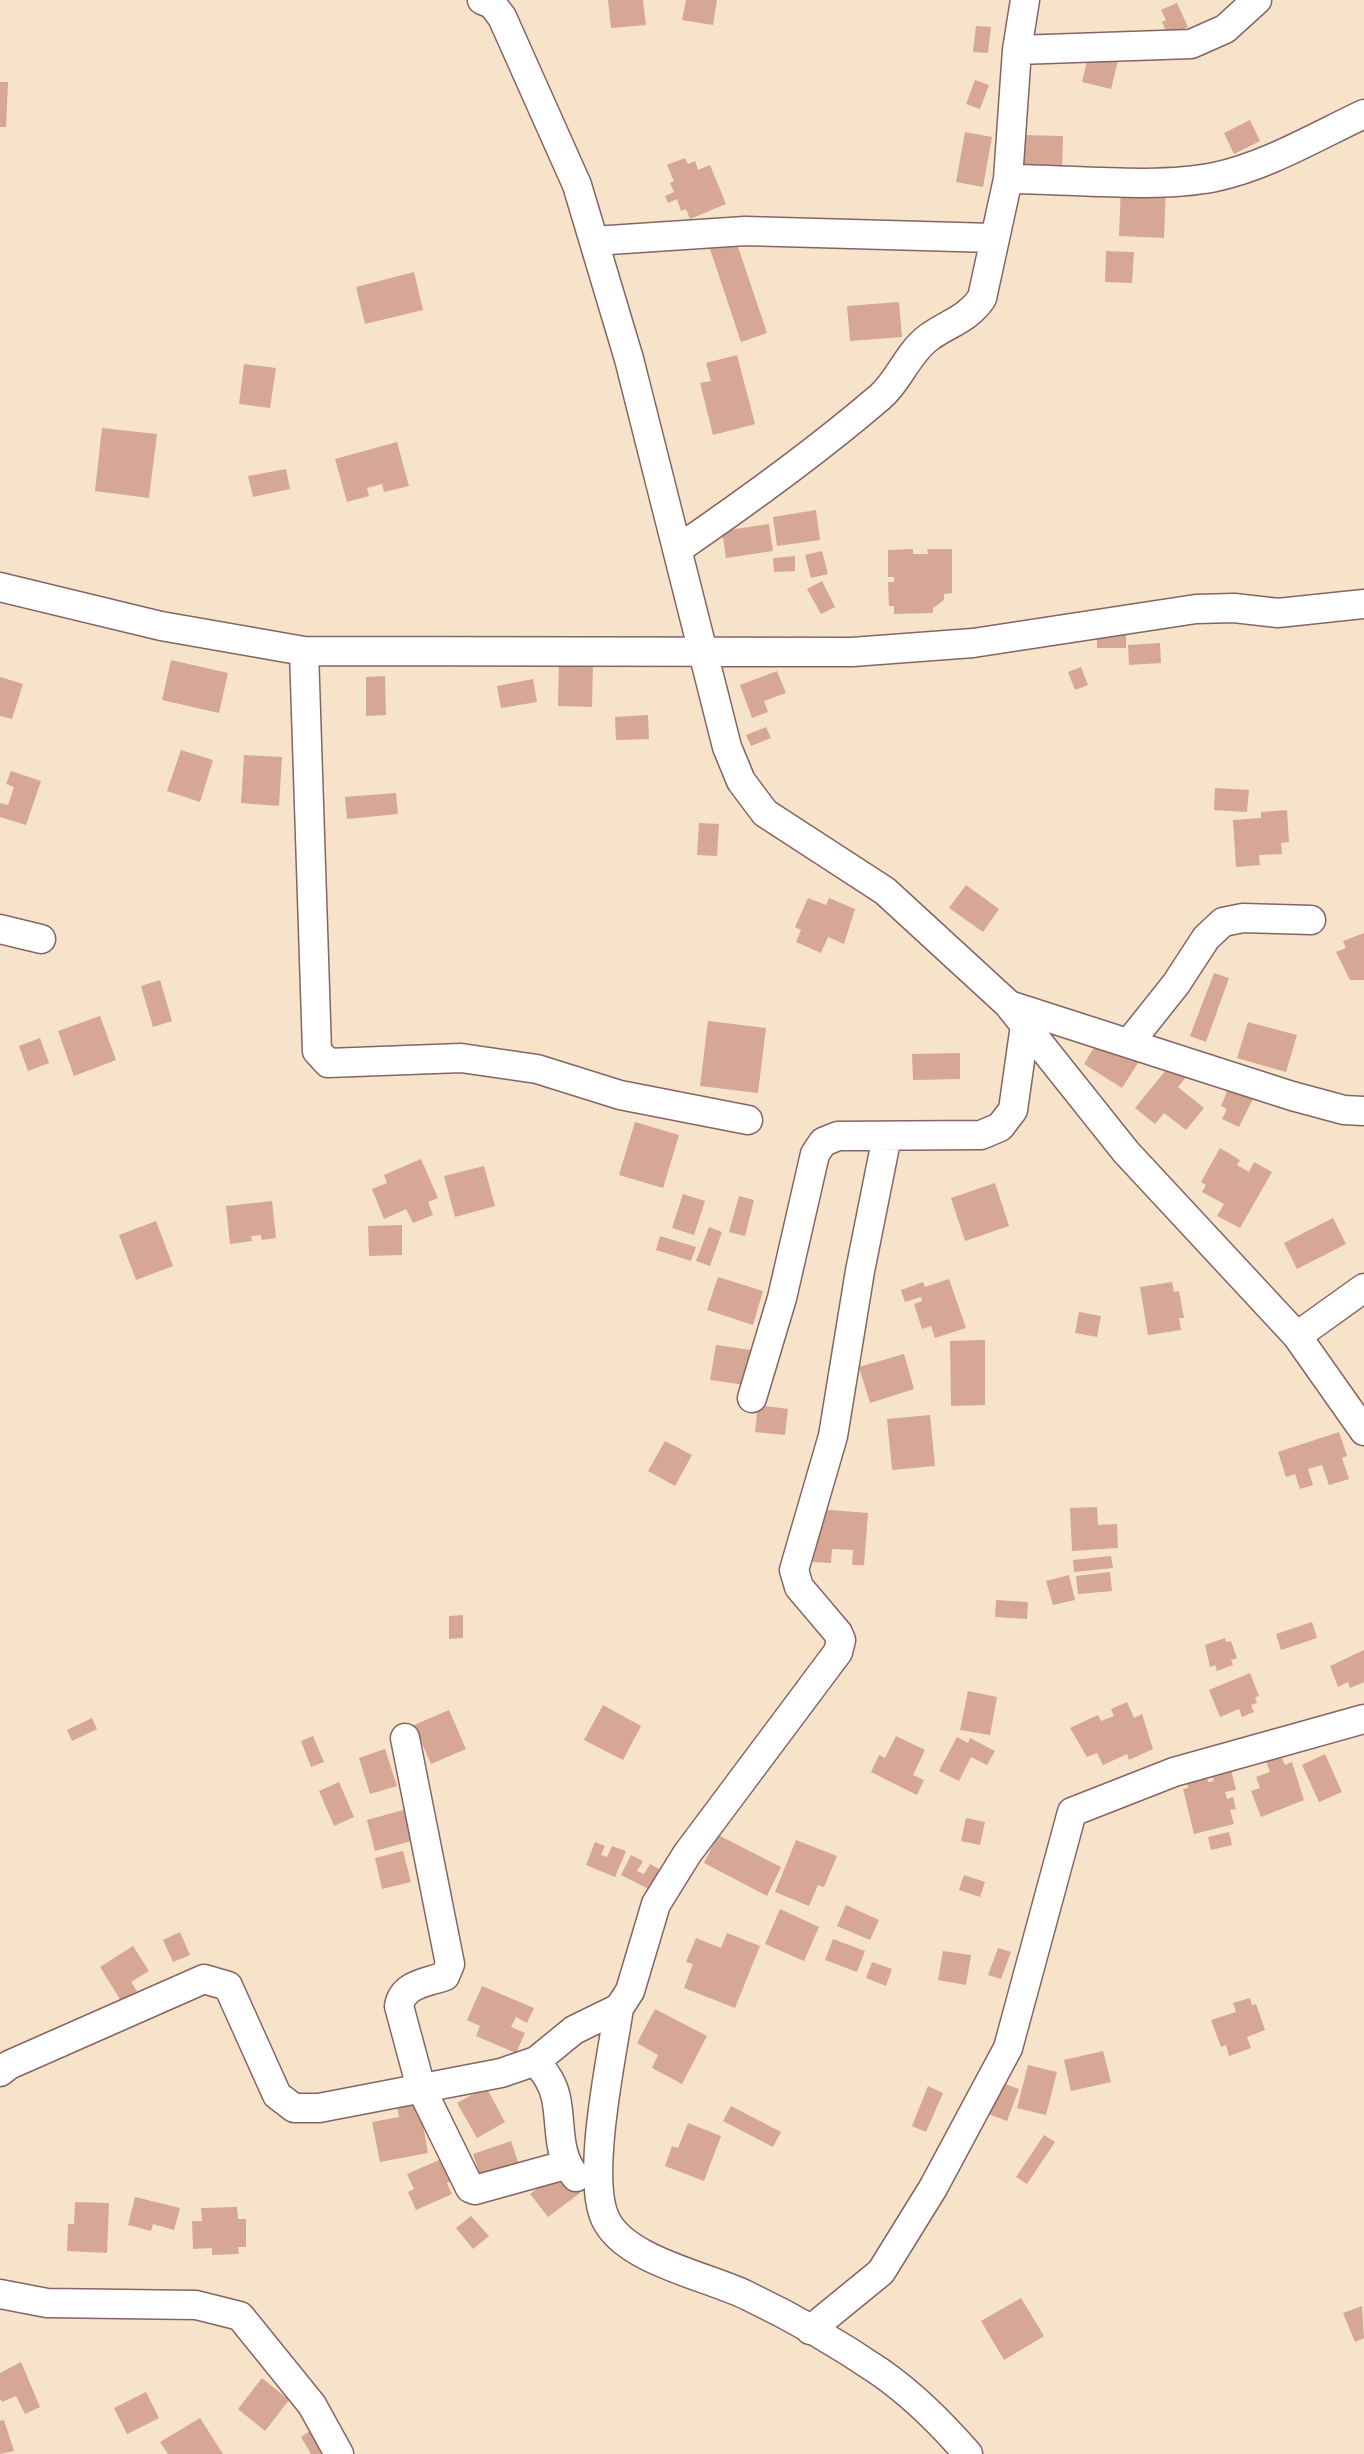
<!DOCTYPE html>
<html>
<head>
<meta charset="utf-8">
<style>
	body { margin:0 }
	canvas { display:block; background:#f6e3ca }
</style>
</head>
<body>
<canvas width="1364" height="2454"></canvas>
<script>
const g = document.querySelector('canvas').getContext('2d');
g.lineJoin = 'round';
function fill(path, color) { g.fillStyle = color; g.fill(path, 'evenodd'); }
function stroke(path, color, width, dash) { g.strokeStyle = color; g.lineWidth = width; g.lineCap = dash ? 'butt' : 'round'; g.setLineDash(dash || []); g.stroke(path); }
const building = new Path2D(`
	M608,0H643L646,25L611,28Z
	M686,0H717L713,25L682,20Z
	M1177,3L1188,27L1164,39L1161,32L1165,29L1162,22L1166,20L1161,10Z
	M976,26L991,27L988,53L973,52Z
	M1089,54L1118,61L1111,89L1082,82Z
	M975,80L989,85L980,109L966,104Z
	M0,82H8L6,127H0Z
	M1250,120L1260,141L1234,154L1224,133Z
	M965,132L992,137L983,187L956,182Z
	M1021,135L1063,136L1062,167H1020Z
	M685,158L688,164L695,161L698,170L710,165L726,204L690,219L686,209L681,211L677,199L668,203L665,196L674,192L670,183L674,181L667,165Z
	M1121,185L1166,186L1164,238L1119,236Z
	M735,238L767,333L741,342L709,246Z
	M1106,251L1134,252L1132,283L1105,282Z
	M414,272L423,310L365,324L356,287Z
	M899,302L902,337L850,341L847,306Z
	M737,355L755,424L713,435L700,383L711,381L706,363Z
	M244,364L276,368L270,408L239,404Z
	M102,428L157,434L149,498L95,491Z
	M397,442L409,486L384,492L382,484L367,488L369,496L347,502L335,459Z
	M286,469L290,489L253,497L248,476Z
	M816,510L820,540L777,546L773,517Z
	M769,524L773,551L726,558L722,531Z
	M913,549V554H928L927,549H952V593L944,594V600L933,608V613L894,614V606H889L888,582H894V577H888V550Z
	M822,551L828,574L811,578L805,555Z
	M795,556V571L774,572L773,558Z
	M822,581L835,607L821,614L807,589Z
	M1126,629V648H1097V630Z
	M1160,643L1161,663L1129,665L1128,645Z
	M171,660L228,673L219,713L162,700Z
	M559,660L593,662L592,707L558,706Z
	M1081,667L1088,685L1075,690L1068,672Z
	M777,671L786,693L764,701L768,712L752,718L740,685Z
	M385,676L386,715L366,716V677Z
	M0,677L23,684L12,719L0,716Z
	M533,679L537,702L501,708L497,686Z
	M648,715L649,739L616,740L615,717Z
	M766,727L771,738L751,746L746,735Z
	M181,750L213,760L200,802L167,791Z
	M244,755L282,757L279,806L241,803Z
	M11,771L41,781L26,825L0,817V803L8,805L14,787L6,784Z
	M1215,788L1249,790L1247,812L1214,810Z
	M396,793L398,814L347,819L345,797Z
	M1287,810L1289,842L1281,843L1282,854L1259,855L1260,865L1236,867L1233,820L1261,818V812Z
	M699,823L719,824L717,856L697,855Z
	M966,885L999,909L983,932L949,908Z
	M808,898L826,905L829,898L855,909L844,944L828,937L821,953L796,942L801,930L795,927Z
	M1364,933V980H1350L1336,952L1346,948L1343,941Z
	M1214,973L1229,978L1206,1042L1190,1036Z
	M160,980L172,1021L153,1027L141,986Z
	M100,1016L116,1060L74,1076L58,1031Z
	M708,1021L766,1028L758,1093L700,1086Z
	M1248,1022L1297,1035L1286,1072L1237,1058Z
	M1101,1036L1138,1063L1122,1088L1084,1064Z
	M40,1038L49,1063L28,1071L19,1046Z
	M960,1053V1079L913,1080L912,1054Z
	M1171,1064L1187,1076L1178,1087L1204,1108L1186,1130L1164,1113L1155,1124L1135,1108Z
	M1228,1089L1242,1096L1245,1091L1255,1095L1239,1127L1222,1119L1227,1109L1221,1106Z
	M635,1122L679,1135L663,1188L619,1175Z
	M1220,1148L1240,1160L1237,1165L1249,1172L1254,1162L1272,1172L1240,1228L1217,1216L1224,1204L1202,1192L1206,1185L1201,1182Z
	M421,1159L438,1198L428,1202L433,1215L413,1223L406,1209L384,1219L372,1189L387,1183L384,1175Z
	M484,1166L495,1206L455,1217L444,1176Z
	M995,1183L1009,1226L965,1241L951,1198Z
	M683,1194L705,1201L694,1235L672,1228Z
	M739,1196L754,1200L745,1236L729,1232Z
	M272,1201L276,1238L262,1240L261,1235L251,1236L252,1241L230,1244L226,1206Z
	M1333,1218L1346,1244L1297,1269L1284,1243Z
	M156,1221L173,1266L136,1280L119,1235Z
	M402,1225V1255L369,1256L368,1226Z
	M709,1227L722,1232L710,1266L696,1261Z
	M660,1236L696,1247L691,1261L656,1250Z
	M718,1277L763,1291L753,1325L707,1310Z
	M949,1279L966,1328L935,1338L931,1326L922,1329L914,1304L922,1301L921,1297L905,1302L901,1290L923,1282L925,1287Z
	M1172,1282L1174,1292L1179,1291L1184,1318H1179L1181,1330L1148,1335L1140,1287Z
	M1079,1312L1101,1316L1097,1337L1075,1333Z
	M985,1340V1405L951,1406L950,1341Z
	M716,1345L751,1350L745,1385L710,1380Z
	M904,1354L914,1389L870,1403L859,1367Z
	M758,1405L788,1409L785,1435L755,1432Z
	M930,1415L935,1466L892,1470L887,1419Z
	M1339,1432L1347,1456L1342,1458L1349,1479L1329,1485L1322,1465L1308,1469L1313,1485L1300,1489L1295,1474L1286,1477L1278,1452Z
	M665,1441L692,1455L675,1486L648,1471Z
	M1097,1507L1098,1525L1117,1524L1118,1548L1072,1551L1070,1508Z
	M817,1509L868,1513L864,1565H852L853,1550L832,1549L831,1563L813,1562Z
	M1111,1556L1113,1568L1074,1572L1073,1560Z
	M1110,1572L1112,1591L1078,1594L1076,1576Z
	M1069,1575L1075,1600L1053,1605L1046,1581Z
	M996,1600L1028,1602L1027,1619L995,1617Z
	M463,1615V1638L449,1639V1616Z
	M1312,1622L1317,1638L1281,1650L1276,1634Z
	M1225,1638L1226,1642L1231,1641L1237,1658L1231,1660L1233,1665L1217,1671L1215,1665L1210,1667L1205,1645Z
	M1364,1650V1682L1350,1688L1348,1682L1338,1687L1330,1666Z
	M1250,1673L1259,1696L1255,1697L1257,1703L1251,1705L1254,1712L1242,1717L1239,1709L1220,1717L1209,1690Z
	M968,1691L997,1697L990,1735L960,1730Z
	M1127,1702L1134,1718L1142,1714L1153,1749L1129,1760L1127,1754L1103,1765L1097,1753L1087,1757L1070,1728L1098,1715L1101,1721L1114,1716L1111,1709Z
	M603,1705L641,1726L623,1760L584,1740Z
	M449,1710L466,1749L431,1764L414,1725Z
	M92,1718L97,1729L72,1741L67,1730Z
	M313,1736L324,1762L311,1767L301,1741Z
	M896,1736L925,1750L913,1775L924,1780L917,1795L871,1772L879,1755L885,1758Z
	M957,1737L968,1743L970,1738L995,1751L987,1765L971,1757L959,1781L939,1771Z
	M385,1749L397,1786L370,1794L359,1758Z
	M1280,1754L1285,1765L1292,1762L1304,1800L1261,1817L1251,1791L1260,1788L1256,1777L1270,1772L1265,1759Z
	M1325,1754L1342,1792L1319,1802L1302,1765Z
	M1231,1770L1236,1790L1225,1792L1227,1799L1233,1797L1236,1809L1230,1810L1234,1824L1194,1834L1183,1789L1188,1788L1187,1781L1207,1776L1208,1782L1214,1781L1212,1775Z
	M339,1782L354,1817L334,1826L319,1791Z
	M407,1809L415,1840L375,1851L367,1820Z
	M966,1818L985,1822L980,1845L961,1841Z
	M1229,1832L1232,1845L1211,1850L1208,1837Z
	M718,1835L781,1867L767,1896L704,1863Z
	M796,1840L837,1856L824,1887L818,1885L809,1906L775,1892Z
	M595,1842L605,1846L601,1855L607,1857L612,1846L626,1851L615,1877L586,1865Z
	M403,1851L411,1882L382,1889L375,1858Z
	M631,1855L643,1861L637,1871L644,1874L650,1864L661,1870L651,1890L621,1875Z
	M964,1875L985,1882L980,1897L959,1890Z
	M846,1905L879,1920L870,1940L837,1926Z
	M780,1909L819,1927L804,1961L765,1944Z
	M180,1932L190,1955L173,1962L163,1940Z
	M727,1933L760,1946L735,2008L684,1988L693,1964L686,1962L696,1938L721,1948Z
	M833,1939L865,1951L857,1972L825,1960Z
	M133,1946L149,1971L131,1982L137,1991L121,2001L100,1967Z
	M998,1948L1011,1952L1001,1979L988,1975Z
	M943,1951L971,1955L966,1985L938,1980Z
	M872,1962L892,1969L886,1986L866,1978Z
	M482,1986L534,2008L527,2023L516,2017L511,2027L525,2033L516,2053L476,2036L480,2026L467,2020Z
	M1250,1998L1252,2005L1256,2004L1265,2030L1247,2037L1251,2048L1229,2056L1226,2045L1221,2047L1211,2020L1236,2012L1233,2003Z
	M655,2009L707,2036L682,2084L652,2068L658,2055L637,2043Z
	M1103,2051L1111,2082L1071,2091L1064,2060Z
	M1028,2065L1057,2072L1046,2115L1017,2108Z
	M994,2080L1019,2089L1007,2121L983,2112Z
	M928,2086L943,2093L926,2132L912,2126Z
	M486,2087L505,2122L477,2138L457,2103Z
	M419,2102L428,2153L380,2162L372,2122L399,2117L397,2106Z
	M731,2106L781,2132L773,2147L723,2121Z
	M688,2123L721,2136L704,2181L665,2166L672,2146L678,2148Z
	M1044,2135L1055,2142L1027,2184L1016,2177Z
	M511,2141L518,2162L480,2175L473,2154Z
	M446,2157L456,2179L447,2183L452,2194L416,2210L408,2192L414,2189L407,2174Z
	M562,2169L580,2193L548,2217L530,2194Z
	M135,2197L180,2208L174,2230L153,2224L151,2231L128,2225Z
	M75,2202L109,2203L107,2253L67,2251L68,2224H74Z
	M237,2207L238,2219H246V2247H238L239,2254L212,2255V2248L193,2249L192,2221H202L201,2208Z
	M471,2216L489,2236L473,2249L456,2228Z
	M1021,2298L1044,2336L1004,2360L981,2321Z
	M1362,2306L1364,2338L1355,2342L1343,2313Z
	M21,2362L40,2407L25,2414L16,2396L2,2402L0,2399V2373Z
	M262,2378L289,2400L265,2431L238,2409Z
	M146,2392L159,2418L127,2434L114,2408Z
	M200,2418L223,2454H168L160,2442Z
	M4,2420L14,2451L0,2454V2421Z
	M313,2429L327,2450L321,2454H311L301,2437Z`);
const minor = new Path2D(`
	M482,0L492,4L502,17L577,185L629,359L727,747L741,781L765,813L885,891L1008,1004L1126,1152L1297,1336L1364,1431
	M1017,50L1191,44L1225,29L1257,0
	M1008,179C1069,179 1157,189 1215,177C1267,166 1317,136 1364,114
	M594,241L745,231L993,238
	M678,549C748,501 816,452 880,397C899,381 907,354 928,338C948,323 967,320 982,298L1008,179L1017,50L1025,0
	M0,587L161,626L304,651L852,652L973,643L1196,609L1234,608L1278,613L1364,604
	M304,651L317,1051L328,1063L461,1058L537,1069L620,1095L748,1120
	M0,929L41,939
	M1009,1005L1292,1096L1344,1110L1364,1111
	M1129,1043L1176,984L1206,938L1223,922L1243,918L1311,920
	M1297,1336L1364,1288
	M752,1398L782,1298L815,1154L823,1142L838,1136L981,1135L1000,1127L1013,1110L1025,1025
	M405,1738L450,1964L445,1976C426,1983 403,1984 399,2006L421,2088L470,2188L475,2190L565,2165
	M619,2008C612,2056 586,2175 605,2218C624,2261 708,2276 748,2296C792,2317 839,2344 880,2372C913,2395 942,2424 968,2454
	M536,2061C545,2073 553,2083 556,2098C562,2127 556,2153 576,2177
	M0,2072L9,2065L204,1979L228,1986L277,2095L294,2108H319L501,2073L536,2061L574,2030L619,2008L630,1991L656,1904L687,1854L838,1652L841,1640L838,1633L799,1587L794,1570L833,1436L860,1271L887,1136
	M0,2294L47,2303L196,2305L240,2316L312,2405L339,2454
	M810,2330L881,2272L933,2188L1008,2048L1072,1812L1174,1772L1364,1719`);
fill(building, '#d6a794');
stroke(minor, '#866463', 31);
stroke(minor, '#fff', 28);
</script>
</body>
</html>
